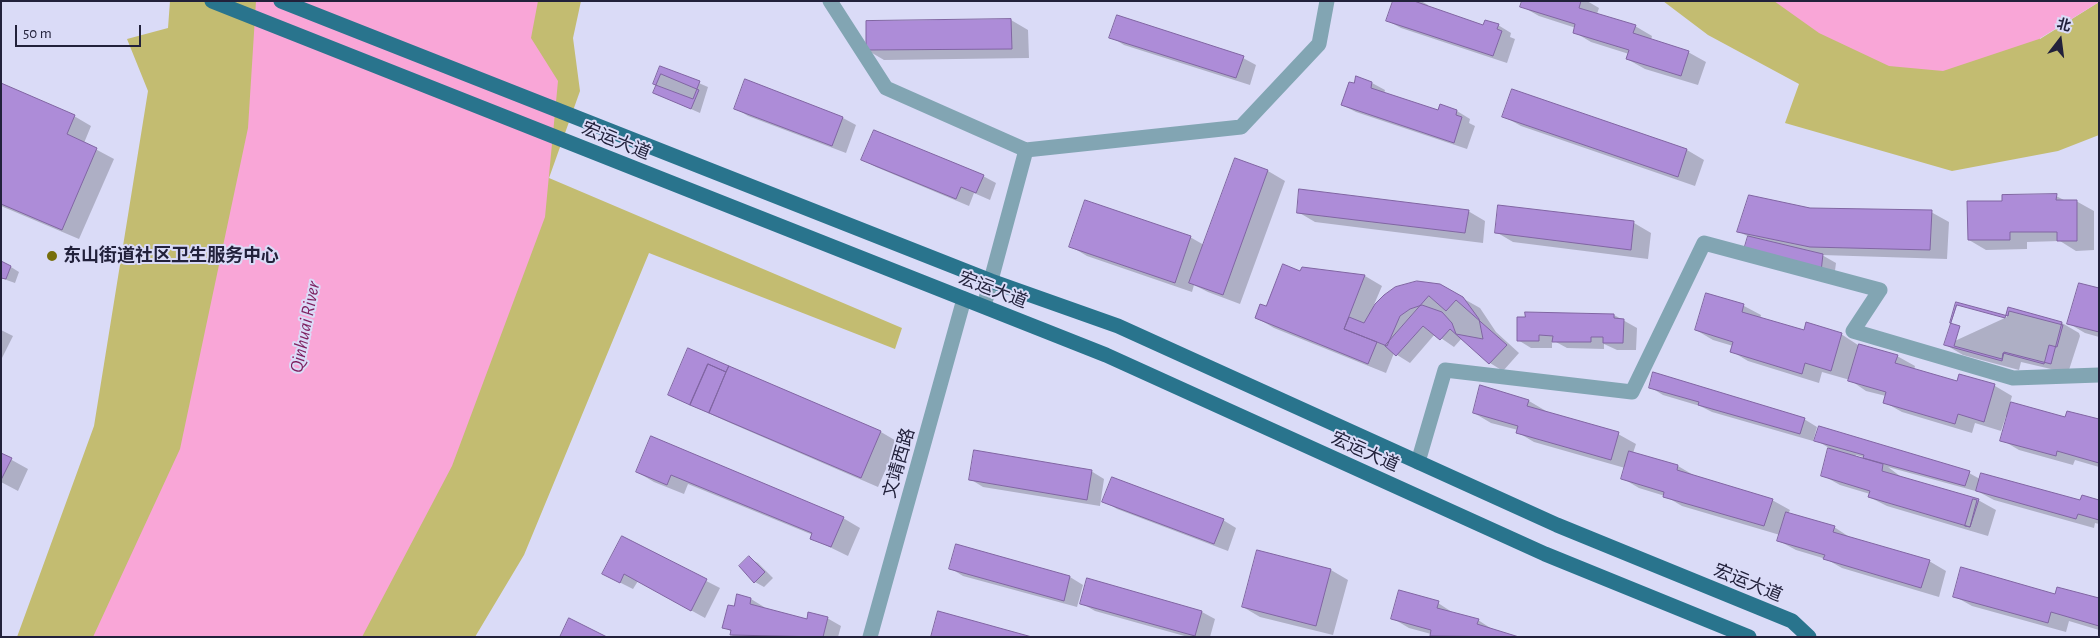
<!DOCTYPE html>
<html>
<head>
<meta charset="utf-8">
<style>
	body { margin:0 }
	#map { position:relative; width:2100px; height:638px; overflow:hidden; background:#dadbf7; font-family:"Alegreya Sans","Noto Sans SC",sans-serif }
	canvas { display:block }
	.frame { position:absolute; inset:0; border:2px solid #22213b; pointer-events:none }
	.north { position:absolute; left:2035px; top:15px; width:50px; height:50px; -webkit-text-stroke:4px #dadbf7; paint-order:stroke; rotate:15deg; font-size:14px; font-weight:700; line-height:20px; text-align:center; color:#22213b }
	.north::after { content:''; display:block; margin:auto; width:18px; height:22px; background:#22213b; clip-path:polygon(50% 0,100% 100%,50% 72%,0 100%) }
	.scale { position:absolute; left:15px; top:25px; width:126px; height:22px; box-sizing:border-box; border:2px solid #22213b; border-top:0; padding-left:6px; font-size:15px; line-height:18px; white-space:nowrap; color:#22213b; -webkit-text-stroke:4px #dadbf7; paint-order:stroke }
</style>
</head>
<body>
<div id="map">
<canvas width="2100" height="638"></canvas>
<div class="frame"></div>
<div class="north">北</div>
<div class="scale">50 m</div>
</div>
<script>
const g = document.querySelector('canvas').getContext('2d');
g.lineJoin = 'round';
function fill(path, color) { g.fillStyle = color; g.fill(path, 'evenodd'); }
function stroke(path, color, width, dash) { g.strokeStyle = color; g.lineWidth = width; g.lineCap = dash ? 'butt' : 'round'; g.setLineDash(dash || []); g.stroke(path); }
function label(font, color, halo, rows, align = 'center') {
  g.font = font + ' "Alegreya Sans","Noto Sans SC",sans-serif'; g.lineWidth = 4; g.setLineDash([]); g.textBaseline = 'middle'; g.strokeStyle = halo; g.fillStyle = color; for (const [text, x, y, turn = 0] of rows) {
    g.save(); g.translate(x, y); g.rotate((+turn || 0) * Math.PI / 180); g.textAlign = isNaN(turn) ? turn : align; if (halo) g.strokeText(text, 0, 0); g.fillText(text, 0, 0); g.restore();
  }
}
const green = new Path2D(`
	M170,1H581L573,38L580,91L549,178L902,328L895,349L649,253L524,555L475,637H17L94,426L148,91L127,39L168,28Z
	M1663,1H2027L2040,39L2099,2V135L2058,151L1952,171L1785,123L1799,84L1708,35Z`);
const water = new Path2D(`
	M256,1H538L531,38L558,81L545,217L452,466L362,637H93L180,449L248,128Z
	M1774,1H2099V2L2039,39L1943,71L1889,66L1819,33Z`);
const shadow = new Path2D(`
	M1394,1H1421L1428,5L1427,8L1484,26L1498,25L1511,33L1510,37L1515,39L1507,63L1401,28L1388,21Z
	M1523,1H1587L1599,8L1597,14L1635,26L1652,36L1651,40L1688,52L1706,62L1698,85L1645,69L1627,59L1629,54L1591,42L1574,32L1576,28L1539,16L1521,6Z
	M1011,20L1028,30L1029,58L884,60L867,50V22Z
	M1111,37L1243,58L1256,65L1250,85L1124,45Z
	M661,67L708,87L700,113L654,93Z
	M1357,78L1372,83L1385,90L1384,94L1439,111H1457L1470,119L1469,123L1475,126L1467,149L1356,112L1342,105L1355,85Z
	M746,81L843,118L856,125L846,153L748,116L735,108Z
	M1,85L74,116L91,126L84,143L114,159L79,239L1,206Z
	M1503,116L1687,150L1704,160L1695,186L1521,126Z
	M1235,159L1268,171L1285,181L1240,304L1208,292L1194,285L1192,292L1087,256L1070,246L1190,237L1204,245Z
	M863,160L983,176L996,183L990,200L974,193L969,206L876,167Z
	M2056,196L2066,201H2076L2094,211V250L2076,251L2060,241L2027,242V249L1986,250L1969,240L2004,202Z
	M1499,206L1634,223L1651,233L1648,259L1513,242L1496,232Z
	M1810,210L1931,212L1949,222L1947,259L1822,255L1836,263L1834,278L1739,232Z
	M1468,211L1485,221L1483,243L1315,222L1298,212Z
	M11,267L19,272L15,283L1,278Z
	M1301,272L1365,276L1382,286L1373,307L1396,288L1439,285L1480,308L1496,332L1519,353L1503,371L1490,363L1462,338L1454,347L1435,334L1410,363L1394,353L1386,373L1274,328L1257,318Z
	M2099,290V337L2085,333L2068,323Z
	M1707,294L1744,306L1761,315L1760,319L1805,332L1841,334L1858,345L1897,356L1915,366L1914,370L1958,383L1960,375L1995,386L2012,396L2010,403L2066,418L2099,421V467L2075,460L2073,465L2019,450L2002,440L2008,416H2006L2001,431L1975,423L1972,433L1902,412L1884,402L1886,396L1866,391L1850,380L1822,372L1819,383L1748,361L1731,351L1733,346L1713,340L1696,330Z
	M2009,309L2062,323L2079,333L2080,336L2068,373L2021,362L2019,370L1963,355L1946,345L2007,317Z
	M1614,315L1637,328L1636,350H1617L1604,344V349L1567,348L1556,342H1552V348H1531L1518,340Z
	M1,330L13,336L1,360Z
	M689,349L881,432L898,442L878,487L728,422L669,395Z
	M1481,387L1529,401L1546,411L1545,413L1618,434L1636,444L1633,453L1678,466L1695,476L1772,500L1790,510L1788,514L1834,527L1851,538L1929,561L1946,571L1939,597L1842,568L1826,559L1796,550L1779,541L1780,535L1682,506L1665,496L1639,488L1622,478L1625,468L1534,442L1517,432L1518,430L1491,423L1474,413Z
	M1650,387L1804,419L1817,427L1813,441L1712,412L1700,406L1663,395Z
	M651,438L843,518L860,528L848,556L811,538L813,535L688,484L684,494L654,482L637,472Z
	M1816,440L1969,473L1980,479L2081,502L2099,501V524L2095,523L2094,528L1994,500L1979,492L1888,467L1900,476V477L1978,500L1996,510L1988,536L1887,506L1869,497L1870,494L1840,485L1822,475L1829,448ZM1856,455L1867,458L1873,462L1855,458Z
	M1,454L28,469L18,491L1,482Z
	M1091,471L1104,479L1100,506L983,487L970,479Z
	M1104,501L1223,520L1236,528L1228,551L1117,509Z
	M622,538L720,588L705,618L638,581L633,589L617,581Z
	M957,546L1070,577L1083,585L1077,607L963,576L950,568Z
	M749,558L758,563L773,578L764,587L755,582Z
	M1331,570L1348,580L1333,635L1260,617L1243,607Z
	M2056,595L2099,600V630L2069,621L2066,632L1972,606L1954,596Z
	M751,599L764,607L763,609L807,620L827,618L841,626L838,637H735L731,635L732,632L724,627L735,607Z
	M1081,603L1202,612L1215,619L1210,637H1188L1095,611Z
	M1438,603L1455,614L1478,620L1495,631L1518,637H1433L1431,634L1409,628L1392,618Z`);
const building = new Path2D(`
	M1393,1H1414L1483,25L1485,20L1499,24L1497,29L1502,31L1493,56L1386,21Z
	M1522,1H1581L1579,8L1636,25L1633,33L1689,51L1681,76L1626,59L1629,50L1573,33L1575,24L1520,7Z
	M1117,15L1244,56L1236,78L1109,38Z
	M1011,19L1012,49L866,50V21Z
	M660,66L700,81L693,99L653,84Z
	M661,74L699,90L691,109L653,93Z
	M1356,76L1372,82L1371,88L1438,110L1440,104L1457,110L1456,115L1462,117L1454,143L1341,105L1349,82L1354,83Z
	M745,79L843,117L832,146L734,109Z
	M1,83L75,115L67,134L97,148L62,230L1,204Z
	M1512,89L1687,149L1678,177L1502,117Z
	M874,130L984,175L976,193L961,187L956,199L861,160Z
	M1235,158L1268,170L1223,295L1189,283Z
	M1299,189L1469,210L1465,233L1297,213Z
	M2057,194L2056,200H2077V241H2057V232H2010V240H1968L1967,201H2002V195Z
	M1749,195L1810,208L1932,210L1930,250L1810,247L1737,232Z
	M1085,200L1191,236L1175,283L1069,247Z
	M1498,205L1634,221L1631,250L1495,233Z
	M1748,236L1823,254L1821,272L1743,253Z
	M1,261L11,266L6,279L1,278Z
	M1283,264L1300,271L1302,267L1365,275L1344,329L1377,342L1368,364L1255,318L1260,304L1266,306Z
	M1417,281L1440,284L1463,297L1479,319L1483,339L1456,334L1452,323L1442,312L1422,305L1410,309L1400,316L1387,346L1344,329L1349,317L1364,323L1375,304L1384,295L1395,287Z
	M2079,283L2099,288V332L2067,324Z
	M1706,293L1744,304L1742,312L1804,330L1806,322L1842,333L1831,371L1805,363L1802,374L1730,352L1733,342L1695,330Z
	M1429,296L1446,311L1456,300L1507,345L1489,364L1450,329L1440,340L1423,326L1396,356L1385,346Z
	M1956,302L2008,316L2009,311L2063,325L2057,347L2049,345L2044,364L2003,353L2002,359L1954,346L1960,326L1950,323Z
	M1957,305L2005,318L2008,307L2062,322L2051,364L2004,352L2002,361L1944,345Z
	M1525,312L1614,314V318L1624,319L1623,343H1603V337H1591V342H1552L1553,336L1539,335V341H1517V317H1525Z
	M1859,344L1898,355L1895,363L1957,381L1959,374L1995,384L1984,422L1958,414L1955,424L1883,403L1886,392L1848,381Z
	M688,348L729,366L726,372L708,364L690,405L668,395Z
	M708,364L726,372L709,413L690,405Z
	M729,366L881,431L861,478L709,413Z
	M1653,372L1805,418L1800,434L1698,405L1699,402L1649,388Z
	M1480,385L1529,400L1527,406L1619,432L1611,460L1516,433L1518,426L1473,413Z
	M2011,402L2065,417L2067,411L2099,419V463L2057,451L2056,456L2000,441Z
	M1819,426L1970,471L1965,486L1863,458L1864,455L1814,441Z
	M651,436L844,517L831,547L810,539L812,533L671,475L667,485L636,472Z
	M1828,448L1883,464L1882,471L1979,499L1970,527L1868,497L1870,491L1821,476Z
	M974,450L1092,470L1087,500L969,480Z
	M1629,451L1678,465L1677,470L1773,499L1764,526L1663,497L1664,492L1621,479Z
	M1,453L12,458L1,480Z
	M1981,473L2080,500L2082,495L2099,500V520L2078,514L2076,519L1976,491Z
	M1112,477L1224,519L1214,544L1102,502Z
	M1973,499L1977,500L1970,527L1965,526Z
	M1786,512L1835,526L1833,532L1930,560L1921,588L1823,559L1825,555L1777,541Z
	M622,536L707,579L691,611L624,574L620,583L602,574Z
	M956,544L1070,576L1064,601L949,569Z
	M1257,550L1331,569L1316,626L1242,607Z
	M749,556L765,572L754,583L739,566Z
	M1961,567L2055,594L2057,587L2099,598V626L2051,612L2048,623L1953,597Z
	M1087,578L1202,611L1195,636L1080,604Z
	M1399,590L1439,601L1437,608L1479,619L1477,624L1519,637L1430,636L1431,630L1391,619Z
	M737,594L751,598L750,604L807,619L808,612L828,617L823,637L730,635L731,630L722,628L728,605L734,606Z
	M938,611L1032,637H931Z
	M569,618L607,637H560Z`);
const minor = new Path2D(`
	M830,1L886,88L1026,150L1241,127L1319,44L1327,1
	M984,306L1026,150
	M1418,462L1445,370L1632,392L1704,243L1880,290L1853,331L2013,378L2099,375
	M870,637L964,299`);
const major = new Path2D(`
	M212,1L1106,355L1545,554L1749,637
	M281,1L991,281L1118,326L1557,525L1792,621L1809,637`);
const markers = [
	[52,256,6,"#776e0b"]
];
const streetNames = [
	["宏运大道",616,141,22],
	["宏运大道",993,290,21],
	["宏运大道",1365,452,24],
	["文靖西路",899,463,-74],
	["宏运大道",1748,583,22]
];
const poiNames = [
	["东山街道社区卫生服务中心",63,256]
];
const waterNames = [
	["Qinhuai River",305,327,-79]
];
fill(green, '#c3bc71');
fill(water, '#f9a6d7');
fill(shadow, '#0003');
fill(building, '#ad8cd8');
stroke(building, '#8065a2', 1);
stroke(minor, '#82a5b3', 15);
stroke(major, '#29748d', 15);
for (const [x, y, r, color] of markers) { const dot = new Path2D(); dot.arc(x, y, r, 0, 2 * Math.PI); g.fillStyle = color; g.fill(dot); stroke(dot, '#dadbf7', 2); }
label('18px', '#22213b', '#dadbf7', streetNames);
label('bold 18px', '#22213b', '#dadbf7', poiNames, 'left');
label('italic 19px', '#7d1f5f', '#dadbf7', waterNames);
</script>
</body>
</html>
